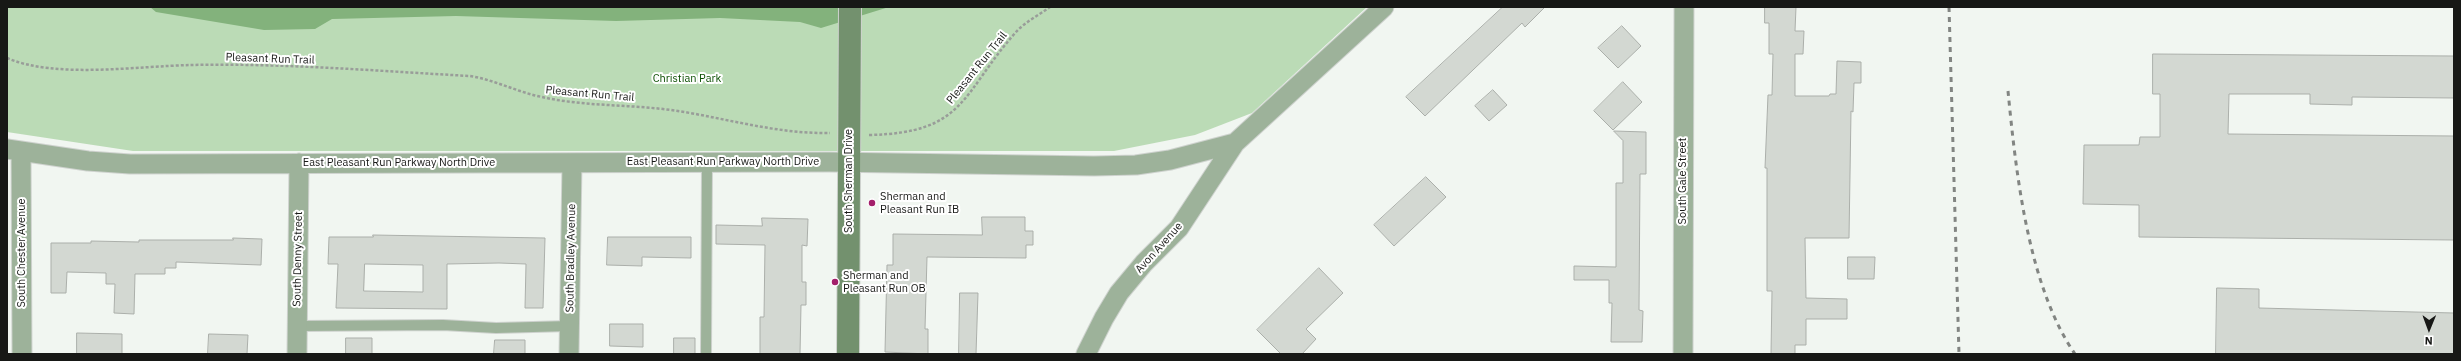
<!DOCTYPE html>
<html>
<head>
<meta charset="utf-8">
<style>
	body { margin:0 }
	#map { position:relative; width:2461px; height:361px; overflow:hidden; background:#f1f6f1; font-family:"IBM Plex Sans",sans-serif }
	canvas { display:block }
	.frame { position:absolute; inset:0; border:8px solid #171816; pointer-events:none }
	.north { position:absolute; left:2409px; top:309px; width:40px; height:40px; -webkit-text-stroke:3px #fff; paint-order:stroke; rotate:181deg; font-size:11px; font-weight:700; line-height:16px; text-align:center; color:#171816 }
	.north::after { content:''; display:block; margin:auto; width:14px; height:18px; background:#171816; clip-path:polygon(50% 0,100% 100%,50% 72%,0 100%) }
</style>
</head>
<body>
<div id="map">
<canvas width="2461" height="361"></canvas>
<div class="frame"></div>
<div class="north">N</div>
</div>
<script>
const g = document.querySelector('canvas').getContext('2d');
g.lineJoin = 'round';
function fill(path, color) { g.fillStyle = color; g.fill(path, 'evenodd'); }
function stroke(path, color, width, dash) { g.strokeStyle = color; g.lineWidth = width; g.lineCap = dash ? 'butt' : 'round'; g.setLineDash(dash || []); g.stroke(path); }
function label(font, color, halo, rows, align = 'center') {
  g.font = font + ' "IBM Plex Sans",sans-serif'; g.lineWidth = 4; g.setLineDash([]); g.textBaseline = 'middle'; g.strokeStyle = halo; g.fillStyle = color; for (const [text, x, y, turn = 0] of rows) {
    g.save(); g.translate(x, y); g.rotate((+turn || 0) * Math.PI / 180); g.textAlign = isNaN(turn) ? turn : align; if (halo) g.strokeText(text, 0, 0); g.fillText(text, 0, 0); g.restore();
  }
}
const green = new Path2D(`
	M7,7H1367L1252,113L1195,135L1114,151H133L7,132Z`);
const water = new Path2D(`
	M150,7H889L821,28L800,22L720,18L616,21L456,16L332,19L315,29L264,30L156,12Z`);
const building = new Path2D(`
	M1503,7H1545L1525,27L1522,23L1425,116L1406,97Z
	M1765,7H1796L1795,31H1804L1803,54H1795V96H1829L1830,94H1836L1837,61L1861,62V83H1854L1853,112L1851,111L1849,238H1805L1806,298L1847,299V319H1806V345H1795V354H1771L1772,291H1767V168H1765L1768,95H1772L1773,54H1769V23H1765Z
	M1622,26L1641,46L1618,68L1598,48Z
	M2153,54L2454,56V98L2352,97V105L2310,104V94H2229L2228,134L2454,136V240L2139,237V205L2083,204L2084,145H2139L2140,137H2160V94H2153Z
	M1623,82L1642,102L1613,130L1594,111Z
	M1493,90L1507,105L1489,121L1475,106Z
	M1614,131L1646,132V174H1640L1639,310L1643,311L1642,342H1611L1612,303H1609V280H1574V266L1616,267V183H1623V141Z
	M1426,177L1446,197L1394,246L1374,225Z
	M982,217H1025V231H1033V245H1026V258L927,257L925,329H928V354L885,352L887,265H893V234L982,235Z
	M762,218L808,219L807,246L802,245V282H806V305H801L800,354H760V317H764L765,245L716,244V225L762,226Z
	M373,235L545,238L543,308H525L526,264L499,263L447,264V309L336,308L338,264H328L329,237H373ZM365,264L423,265V292L364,291Z
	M608,237H691V258L642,257V266L607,265Z
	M233,238L262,239L261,265L176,262V268H165V274H135L134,314L114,313L115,284H106V273L67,272L66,293H51V243H91V241L139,242V240H233Z
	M1848,257H1875L1874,279H1848Z
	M1319,268L1343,293L1306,329L1316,339L1302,354H1281L1257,330Z
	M2217,288L2259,289V308L2454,313V354H2216Z
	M960,293H978L976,354H959Z
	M610,324H643V347L610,346Z
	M77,333L122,334V354H77Z
	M209,334L248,335L247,354H208Z
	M346,338H372V354H346Z
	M674,338H695V354H674Z
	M495,340H525V354H494Z`);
const path = new Path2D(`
	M7,58C56,79 138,66 191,65C283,63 377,71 470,76C495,80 517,92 542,97C586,107 633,104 678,111C729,119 778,134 830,133
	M869,135C966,133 961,94 1016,32C1025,22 1039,15 1050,7`);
const service = new Path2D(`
	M298,326L443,325L496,328L570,326
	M706,354L707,162`);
const minor = new Path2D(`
	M7,149L88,161L130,164L829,162L1094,166L1136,165L1170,160L1235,143L1384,7
	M21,151L22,354
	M297,354L299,163
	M569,354L572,163
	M1086,354L1104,318L1119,293L1144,263L1179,228L1235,143
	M1683,354L1684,7`);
const secondary = new Path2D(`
	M848,354L850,7`);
const rail = new Path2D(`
	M1949,7L1959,354
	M2008,91C2016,173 2028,286 2075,354`);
const markers = [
	[872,203,4,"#a31e6a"],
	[835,282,4,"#a31e6a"]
];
const streetNames = [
	["Pleasant Run Trail",270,59,2],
	["Pleasant Run Trail",977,68,-51],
	["Pleasant Run Trail",590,94,5],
	["East Pleasant Run Parkway North Drive",723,162],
	["East Pleasant Run Parkway North Drive",399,163],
	["South Sherman Drive",849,181,-90],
	["South Gale Street",1683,181,-90],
	["Avon Avenue",1159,248,-48],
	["South Chester Avenue",22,253,-90],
	["South Bradley Avenue",571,258,-89],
	["South Denny Street",298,259,-89]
];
const parkNames = [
	["Christian Park",687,79]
];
const poiNames = [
	["Sherman and",880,197],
	["Pleasant Run IB",880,210],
	["Sherman and",843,276],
	["Pleasant Run OB",843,289]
];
fill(green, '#bbdbb6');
fill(water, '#83b27c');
fill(building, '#d3d8d2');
stroke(building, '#abafaa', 1);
stroke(service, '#ced2ce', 12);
stroke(minor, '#ced2ce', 21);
stroke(secondary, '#ced2ce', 24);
stroke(path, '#999d99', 2.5, [3, 2]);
stroke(service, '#9db29a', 10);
stroke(minor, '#9db29a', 19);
stroke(secondary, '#73916e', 22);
stroke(rail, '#828582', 3, [5, 5]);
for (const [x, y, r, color] of markers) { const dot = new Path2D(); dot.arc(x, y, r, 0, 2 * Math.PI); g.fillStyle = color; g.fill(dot); stroke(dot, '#fff', 1.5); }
label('11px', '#171816', '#fff', streetNames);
label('11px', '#0b4f02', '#fff', parkNames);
label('11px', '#171816', '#fff', poiNames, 'left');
</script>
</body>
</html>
